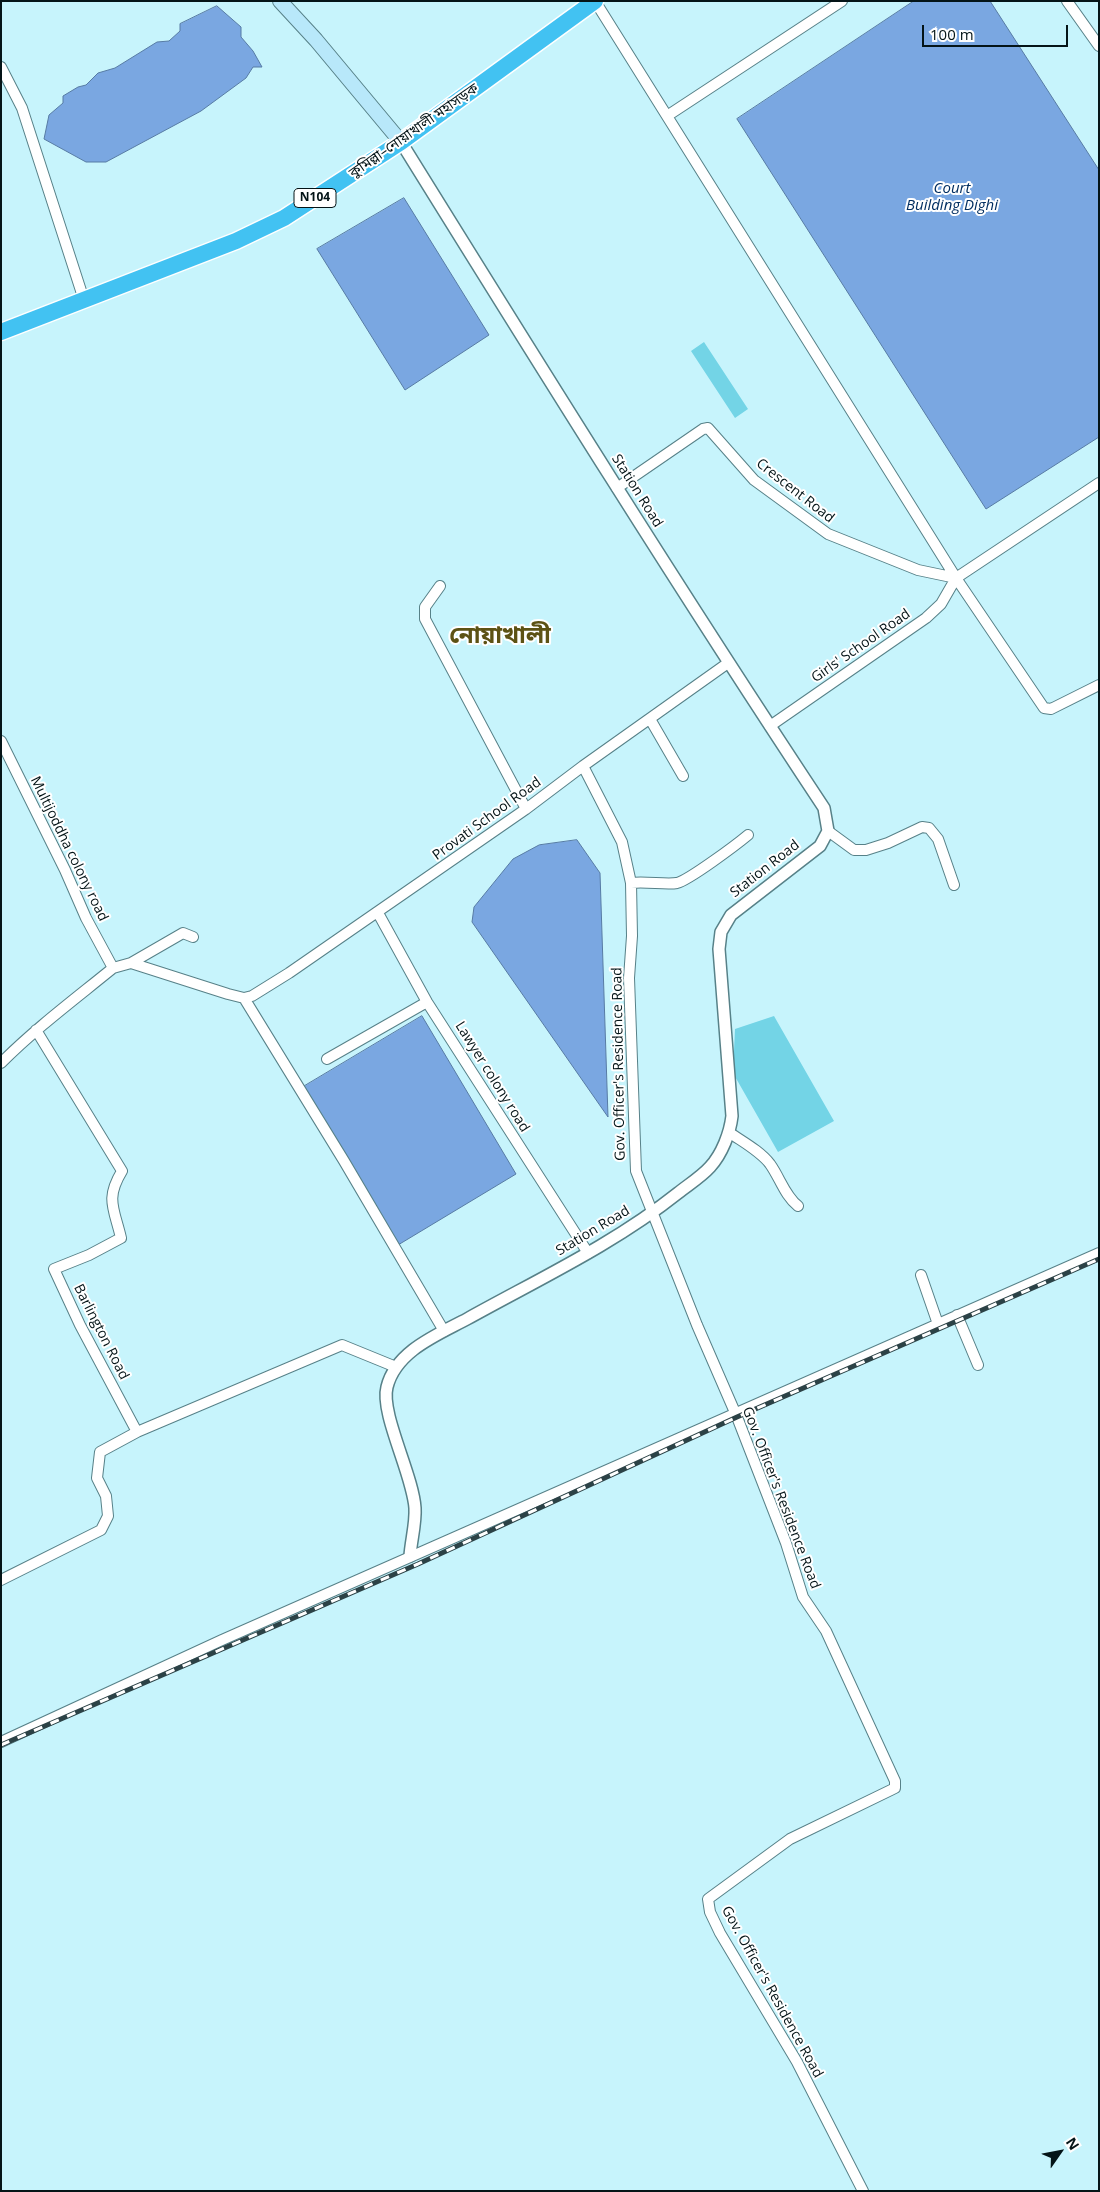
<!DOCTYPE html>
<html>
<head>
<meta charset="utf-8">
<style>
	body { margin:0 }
	#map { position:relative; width:1100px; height:2192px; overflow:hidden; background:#c7f4fc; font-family:"Open Sans",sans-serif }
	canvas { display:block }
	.frame { position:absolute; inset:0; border:2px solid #041417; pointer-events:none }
	.north { position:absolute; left:1035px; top:2127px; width:50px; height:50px; -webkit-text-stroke:4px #fff; paint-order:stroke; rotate:57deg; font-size:14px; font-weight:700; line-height:20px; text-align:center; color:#041417 }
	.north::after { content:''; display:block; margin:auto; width:18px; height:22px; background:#041417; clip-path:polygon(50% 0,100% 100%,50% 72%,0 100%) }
	.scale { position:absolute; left:922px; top:25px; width:146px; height:22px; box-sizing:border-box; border:2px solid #041417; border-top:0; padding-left:6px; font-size:15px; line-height:18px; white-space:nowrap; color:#041417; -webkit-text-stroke:4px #fff; paint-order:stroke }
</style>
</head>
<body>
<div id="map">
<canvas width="1100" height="2192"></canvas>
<div class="frame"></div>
<div class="north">N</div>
<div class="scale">100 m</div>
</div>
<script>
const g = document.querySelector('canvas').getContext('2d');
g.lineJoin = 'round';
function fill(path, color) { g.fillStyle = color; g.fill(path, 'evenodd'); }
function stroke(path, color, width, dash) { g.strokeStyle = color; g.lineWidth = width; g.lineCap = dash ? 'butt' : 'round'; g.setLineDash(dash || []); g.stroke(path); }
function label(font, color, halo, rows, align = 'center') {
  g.font = font + ' "Open Sans","Noto Sans Bengali",sans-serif'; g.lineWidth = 4; g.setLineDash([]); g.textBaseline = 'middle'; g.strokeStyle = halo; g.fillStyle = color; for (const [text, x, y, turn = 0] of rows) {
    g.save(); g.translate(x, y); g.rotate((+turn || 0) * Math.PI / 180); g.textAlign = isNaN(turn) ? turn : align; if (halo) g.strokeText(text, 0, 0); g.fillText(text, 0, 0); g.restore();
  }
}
const green = new Path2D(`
	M704,342L748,409L735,418L691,351Z
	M774,1016L834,1121L778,1152L733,1073L735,1029Z`);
const water = new Path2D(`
	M914,1H990L1099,170V437L986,509L737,119Z
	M217,6L241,27V37L253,51L262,67H253L246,78L201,111L106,162H86L44,139L49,115L63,103V96L78,87L86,85L98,73L115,68L157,42L169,41L180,31V24Z
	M404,198L489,335L405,390L317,249Z
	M577,840L600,873L608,1117L472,922L474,907L513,859L539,845Z
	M422,1016L516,1174L398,1245L303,1087Z`);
const minor = new Path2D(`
	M595,1L956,578L1044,708L1051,709L1099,685
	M1067,1L1099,46
	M1,67L22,108L84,300
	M667,116L842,1
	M617,488L703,429L708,428L754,480L828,534L918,570L956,578
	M440,586L425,607V619L526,809
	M650,719L683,776
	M770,726L926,618L941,604L956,578L1099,483
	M1,741L65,870L86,918L113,968
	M583,766L622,842L631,883L632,936L629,978L636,1171L697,1325L737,1417L786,1543L803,1597L826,1631L895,1781V1788L891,1790L790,1839L708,1899L710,1912L720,1933L797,2062L863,2191
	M828,831L854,850H866L888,843L922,827L929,828L938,839L954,885
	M631,883C645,881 666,885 677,883C689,880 736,845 748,835
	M378,913L427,1002L588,1253
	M131,963L183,933L193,937
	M244,998L344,1161L444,1331
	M36,1030L122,1171C105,1199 114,1208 121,1238L89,1255L54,1269L80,1325L137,1432L342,1345L396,1367
	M327,1059L427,1002
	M1,1063C36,1028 75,999 113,968L131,963L228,994L244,998L252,996L289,973L526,809L583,766L728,663
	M730,1133C743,1142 760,1151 770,1164C780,1178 785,1196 798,1206
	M921,1275L938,1324
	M957,1315L978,1365
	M1,1580L101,1530L108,1516L106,1496L97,1478L100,1452L137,1432
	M1,1742L222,1640L1099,1253`);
const tertiary = new Path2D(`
	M401,142C540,366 679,589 824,808L828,831L820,846L731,915L721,932L719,949L732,1116C730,1133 722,1154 710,1167C701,1177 688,1185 678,1193C614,1244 539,1279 467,1319C437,1335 396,1351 387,1387C380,1413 413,1475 415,1508C416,1523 411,1541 410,1556`);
const secondary = new Path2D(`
	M280,1L316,40L401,142`);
const trunk = new Path2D(`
	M1,332L236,241L284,218L401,142L595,1`);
const rail = new Path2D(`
	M1,1745L418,1564L737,1417L1099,1259`);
const shields = [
	[315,198,42]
];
const shieldNames = [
	["N104",315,198]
];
const streetNames = [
	["কুমিল্লা–নোয়াখালী মহাসড়ক",414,131,-35],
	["Station Road",637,491,58],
	["Crescent Road",795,491,38],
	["Girls' School Road",861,646,-35],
	["Provati School Road",487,819,-36],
	["Multijoddha colony road",69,849,64],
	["Station Road",765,869,-38],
	["Gov. Officer's Residence Road",619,1064,-91],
	["Lawyer colony road",492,1077,58],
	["Station Road",593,1231,-31],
	["Barlington Road",101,1332,63],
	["Gov. Officer's Residence Road",781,1498,69],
	["Gov. Officer's Residence Road",772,1992,61]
];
const waterNames = [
	["Court",952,189],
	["Building Dighi",952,206]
];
const townNames = [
	["নোয়াখালী",500,636]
];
fill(green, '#73d4e6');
fill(water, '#7aa7e1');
stroke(water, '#577ba4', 1);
stroke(minor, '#578188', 12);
stroke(tertiary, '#578188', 14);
stroke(secondary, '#578188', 16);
stroke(trunk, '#fff', 19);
stroke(minor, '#fff', 10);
stroke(tertiary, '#fff', 11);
stroke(secondary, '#b8e8fa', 14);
stroke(trunk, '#42c2f2', 16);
stroke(rail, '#2c4246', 5);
stroke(rail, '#fff', 3, [9]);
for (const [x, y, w] of shields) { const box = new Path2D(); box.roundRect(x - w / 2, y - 9.5, w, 19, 4); g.fillStyle = '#fff'; g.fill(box); stroke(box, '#041417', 1); }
label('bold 12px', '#041417', null, shieldNames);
label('14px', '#041417', '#fff', streetNames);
label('italic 15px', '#002d60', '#fff', waterNames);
label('bold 24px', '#5d5214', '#fff', townNames);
</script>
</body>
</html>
